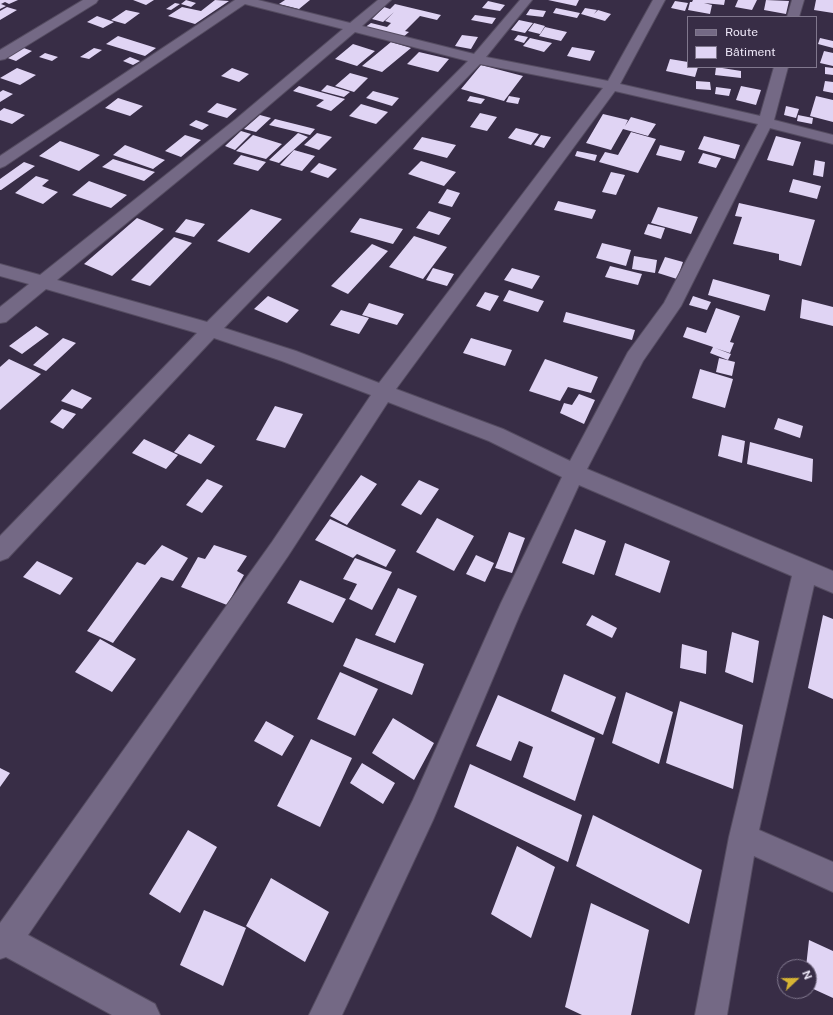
<!DOCTYPE html>
<html>
<head>
<meta charset="utf-8">
<style>
	body { margin:0 }
	#map { position:relative; width:833px; height:1015px; overflow:hidden; background:#382d46; font-family:"Public Sans",sans-serif }
	canvas { display:block }
	.legend { position:absolute; left:687px; top:16px; width:130px; height:52px; box-sizing:border-box; background:#382d46; border:1px solid #80778d; margin:0; padding:5px 7px; list-style:none; font-size:12px; color:#ede7f7 }
	.legend li { display:flex; align-items:center; gap:8px; height:20px }
	.legend b { width:20px; border:1px solid #80778d }
	.north { position:absolute; left:777px; top:959px; width:40px; height:40px; box-sizing:border-box; background:#382d46; border:1px solid #80778d; border-radius:50%; rotate:68deg; font-size:11px; font-weight:700; line-height:16px; text-align:center; color:#ede7f7 }
	.north::after { content:''; display:block; margin:auto; width:14px; height:18px; background:#d7b434; clip-path:polygon(50% 0,100% 100%,50% 72%,0 100%) }
</style>
</head>
<body>
<div id="map">
<canvas width="833" height="1015"></canvas>
<ul class="legend">
<li><b style="height:5px;background:#746985"></b>Route</li>
<li><b style="height:11px;background:#e0d4f4"></b>Bâtiment</li>
</ul>
<div class="north">N</div>
</div>
<script>
const g = document.querySelector('canvas').getContext('2d');
g.lineJoin = 'round';
function fill(path, color) { g.fillStyle = color; g.fill(path, 'evenodd'); }
function stroke(path, color, width, dash) { g.strokeStyle = color; g.lineWidth = width; g.lineCap = dash ? 'butt' : 'round'; g.setLineDash(dash || []); g.stroke(path); }
const building = new Path2D(`
	M0,0H18L9,4L5,2L1,4L6,6L0,9Z
	M133,0H154L146,5Z
	M186,0L196,3L191,7L181,4Z
	M215,0L229,1L195,24L168,16L182,7L201,11Z
	M285,0H310L299,9L279,4Z
	M548,0H579L576,6Z
	M693,0H725L724,5L704,3L712,5L710,14L688,10L690,2H692Z
	M738,0H757L752,10L735,7Z
	M766,0L789,1L786,14L764,10Z
	M816,0H833V13L814,10Z
	M488,1L505,5L500,11L482,8Z
	M675,1L688,3L685,11L671,8Z
	M175,3L180,4L171,10L166,9Z
	M395,4L441,15L437,20L420,16L405,31L409,32L402,38L364,28L371,23L387,27L391,23L385,21L394,12L383,22L372,19L384,7L390,9Z
	M7,7L17,10L0,20V11Z
	M556,8L580,13L577,18L553,13Z
	M585,8L597,10L594,14L598,10L611,14L605,21L581,14Z
	M530,9L546,11L543,17L526,15Z
	M126,10L140,13L125,24L111,20Z
	M475,15L496,18L492,24L471,20Z
	M97,16L114,22L103,28L87,22Z
	M519,20L533,23L525,33L511,30Z
	M534,23L545,26L540,34L528,31Z
	M545,27L567,32L561,41L539,36Z
	M462,35L478,37L471,49L455,46Z
	M518,35L528,37L524,43L514,40Z
	M118,36L156,48L145,56L106,44Z
	M530,38L552,43L544,52L523,46Z
	M820,38L833,41V48L818,44Z
	M391,42L411,48L382,72L362,66Z
	M353,44L375,51L357,66L335,59Z
	M21,47L32,51L16,61L5,57Z
	M572,47L595,51L590,61L567,56Z
	M94,48L102,50L89,59L80,57Z
	M824,51L833,53V66L820,63Z
	M419,52L449,59L438,72L407,64Z
	M45,53L58,57L52,61L39,57Z
	M130,57L140,61L133,65L123,61Z
	M670,59L688,62V67H698L695,77L666,71Z
	M481,65L523,76L504,101L461,89Z
	M716,67L741,71V78L715,75Z
	M825,67L833,68V75L825,74Z
	M17,68L36,75L20,85L0,78Z
	M232,68L249,74L239,82L221,76Z
	M350,73L368,78L354,92L335,86Z
	M696,81L710,82L711,90L696,89Z
	M825,81L833,82V93L823,91Z
	M327,85L350,92L344,97L321,91Z
	M299,86L345,99L331,111L316,106L324,100L293,91Z
	M741,86L761,90L756,105L736,100Z
	M716,87L731,89L729,96L715,94Z
	M3,90L13,94L0,102V92Z
	M373,91L399,98L392,106L366,98Z
	M470,96L485,99L481,104L467,101Z
	M509,96L520,98L518,104L506,102Z
	M816,96L833,100V122L810,116Z
	M118,98L143,106L130,116L105,108Z
	M217,103L237,109L227,118L207,112Z
	M361,104L388,112L376,124L349,116Z
	M786,106L799,109L796,118L784,115Z
	M4,108L25,115L12,124L0,120V111Z
	M480,113L497,117L487,131L470,127Z
	M603,114L628,120L625,126L631,117L656,124L648,136L623,129L611,150L586,143Z
	M260,115L271,118L256,132L244,129Z
	M798,115L813,118L812,124L797,121Z
	M275,119L315,129L310,135L269,125Z
	M196,120L209,125L202,130L189,125Z
	M516,128L539,134L531,145L508,138Z
	M241,131L251,134L235,150L225,146Z
	M631,132L656,139L638,173L599,162L605,152L618,155Z
	M298,133L308,137L279,163L269,160Z
	M317,133L332,137L319,150L304,145Z
	M185,135L201,140L181,157L165,151Z
	M253,135L282,144L266,159L236,151Z
	M541,135L551,137L544,148L534,145Z
	M704,136L740,145L735,159L698,149Z
	M776,136L801,142L793,166L767,160Z
	M422,137L456,145L447,158L413,149Z
	M60,141L100,155L79,171L39,156Z
	M125,145L165,160L153,169L113,155Z
	M660,145L685,151L681,161L656,155Z
	M294,150L315,156L302,171L280,165Z
	M577,151L597,155L595,161L575,156Z
	M703,153L721,158L716,168L698,163Z
	M241,155L266,162L258,171L233,164Z
	M113,159L155,172L144,181L102,167Z
	M815,160L825,162L823,177L813,175Z
	M421,161L456,172L444,186L408,174Z
	M24,162L35,166L1,190H0V179Z
	M319,163L337,169L328,178L310,172Z
	M611,172L625,175L616,195L602,192Z
	M36,176L49,180L42,186L58,192L43,204L15,193Z
	M793,179L821,186L817,199L789,192Z
	M89,181L127,195L111,208L72,195Z
	M447,189L460,193L452,207L438,203Z
	M558,201L596,210L592,219L554,210Z
	M739,203L815,220L801,266L779,260V254L733,244L742,217L735,216Z
	M658,207L698,217L691,234L651,223Z
	M251,209L282,219L249,253L217,241Z
	M429,211L451,218L439,235L416,228Z
	M137,218L164,229L112,276L84,264Z
	M360,218L403,229L393,244L350,232Z
	M186,219L205,224L194,237L175,232Z
	M648,224L665,228L661,239L644,234Z
	M414,236L447,247L423,279L389,267Z
	M174,237L192,243L150,286L131,280Z
	M602,243L631,250L626,266L596,258Z
	M372,244L388,251L348,294L331,286Z
	M634,256L657,260L655,273L632,269Z
	M665,257L683,262L677,279L658,273Z
	M610,266L642,274L638,285L605,277Z
	M433,268L454,274L447,286L426,280Z
	M512,268L540,276L532,289L504,280Z
	M713,279L770,295L765,311L708,295Z
	M509,290L544,301L538,312L503,301Z
	M485,292L499,296L490,311L476,306Z
	M268,296L299,310L287,323L254,309Z
	M693,296L711,302L707,310L689,305Z
	M802,299L833,307V326L800,318Z
	M369,303L404,314L397,325L362,315Z
	M716,308L740,316L730,342L734,343L730,353L715,348L731,354L728,360L710,353L713,347L683,337L687,327L706,333Z
	M341,310L369,318L359,334L330,325Z
	M566,312L635,330L632,340L563,322Z
	M36,326L49,334L22,354L9,346Z
	M63,338L76,343L46,371L33,365Z
	M471,338L512,350L505,366L463,353Z
	M719,358L735,362L732,376L716,372Z
	M9,359L41,374L0,410V367Z
	M545,359L598,377L591,393L568,387L560,401L529,391Z
	M700,369L733,379L725,408L692,398Z
	M72,389L92,398L82,409L61,401Z
	M579,394L595,400L584,424L560,413L564,403L572,405Z
	M275,406L303,414L285,448L256,440Z
	M62,409L76,414L63,429L50,422Z
	M778,418L803,426L800,438L774,429Z
	M189,434L215,446L201,464L174,452Z
	M722,435L745,441L742,463L718,456Z
	M144,439L178,455L166,469L132,453Z
	M750,442L813,459L812,482L747,464Z
	M361,475L377,484L347,525L330,516Z
	M207,479L223,486L202,513L186,505Z
	M419,480L439,489L421,515L401,505Z
	M437,518L474,536L454,571L416,552Z
	M330,519L396,550L386,567L357,554L353,558L315,540Z
	M575,529L606,541L594,575L562,563Z
	M509,532L525,538L512,573L495,568Z
	M625,543L670,561L660,593L615,575Z
	M162,545L188,558L173,581L161,577L113,643L87,631L137,562L145,565Z
	M214,545L247,556L237,571L244,575L227,605L181,587L198,557L205,559Z
	M476,555L494,563L485,582L466,574Z
	M355,558L392,572L372,610L349,599L357,584L343,579Z
	M37,561L73,578L60,595L23,577Z
	M300,580L346,599L333,623L287,603Z
	M398,588L417,596L395,643L375,635Z
	M592,615L617,628L612,638L586,625Z
	M823,615L833,619V699L808,688Z
	M732,632L759,641L753,683L725,672Z
	M356,638L424,664L412,695L343,666Z
	M100,639L136,659L112,692L75,672Z
	M682,644L707,651L706,674L680,668Z
	M340,672L378,689L355,736L317,719Z
	M564,674L616,697L603,735L551,711Z
	M626,692L673,712L659,764L612,743Z
	M498,695L595,738L575,801L523,777L533,747L519,741L511,761L476,746Z
	M680,701L743,725L733,789L666,763Z
	M393,718L434,743L414,780L372,753Z
	M266,721L294,736L282,756L254,741Z
	M311,739L352,758L320,827L277,806Z
	M362,763L395,783L383,804L350,783Z
	M470,764L582,815L568,862L454,807Z
	M0,768L10,773L0,787Z
	M593,815L702,870L689,924L576,866Z
	M188,830L217,847L180,913L149,894Z
	M517,846L555,867L531,938L491,914Z
	M271,878L329,912L305,962L246,926Z
	M591,903L649,930L631,1015H582L565,1007Z
	M204,910L246,928L223,986L180,965Z
	M809,940L833,951V998L809,987V967H806Z`);
const street = new Path2D(`
	M83,0H98L96,3L5,59L0,60V50Z
	M235,0H258L350,23L378,0H391L362,26L474,54L520,0H532L486,57L608,81L653,0H665L620,84L760,116L774,67H788L774,120L833,135V144L770,128L681,306L643,361L587,469L833,571V593L814,585L759,830L833,862V892L754,856L727,1015H695L729,837L792,576L579,485L520,614L433,820L342,1015H309L413,800L501,603L562,477L489,441L388,402L288,556L28,935L155,1004L160,1015H112L6,957L0,959V923L272,542L371,395L282,361L214,338L8,558L0,561V536L197,333L46,289L6,322L0,323V307L29,284L0,276V264L40,275L236,119L343,29L245,4L5,166L0,168V156ZM355,32L468,61L207,322L57,280L246,125ZM480,64L603,88L379,383L296,351L224,328ZM615,91L758,124L664,303L628,352L570,461L503,429L396,389Z
	M792,0H804L799,17H787Z`);
fill(building, '#e0d4f4');
stroke(street, '#554c61', 2);
fill(street, '#746985');
</script>
</body>
</html>
